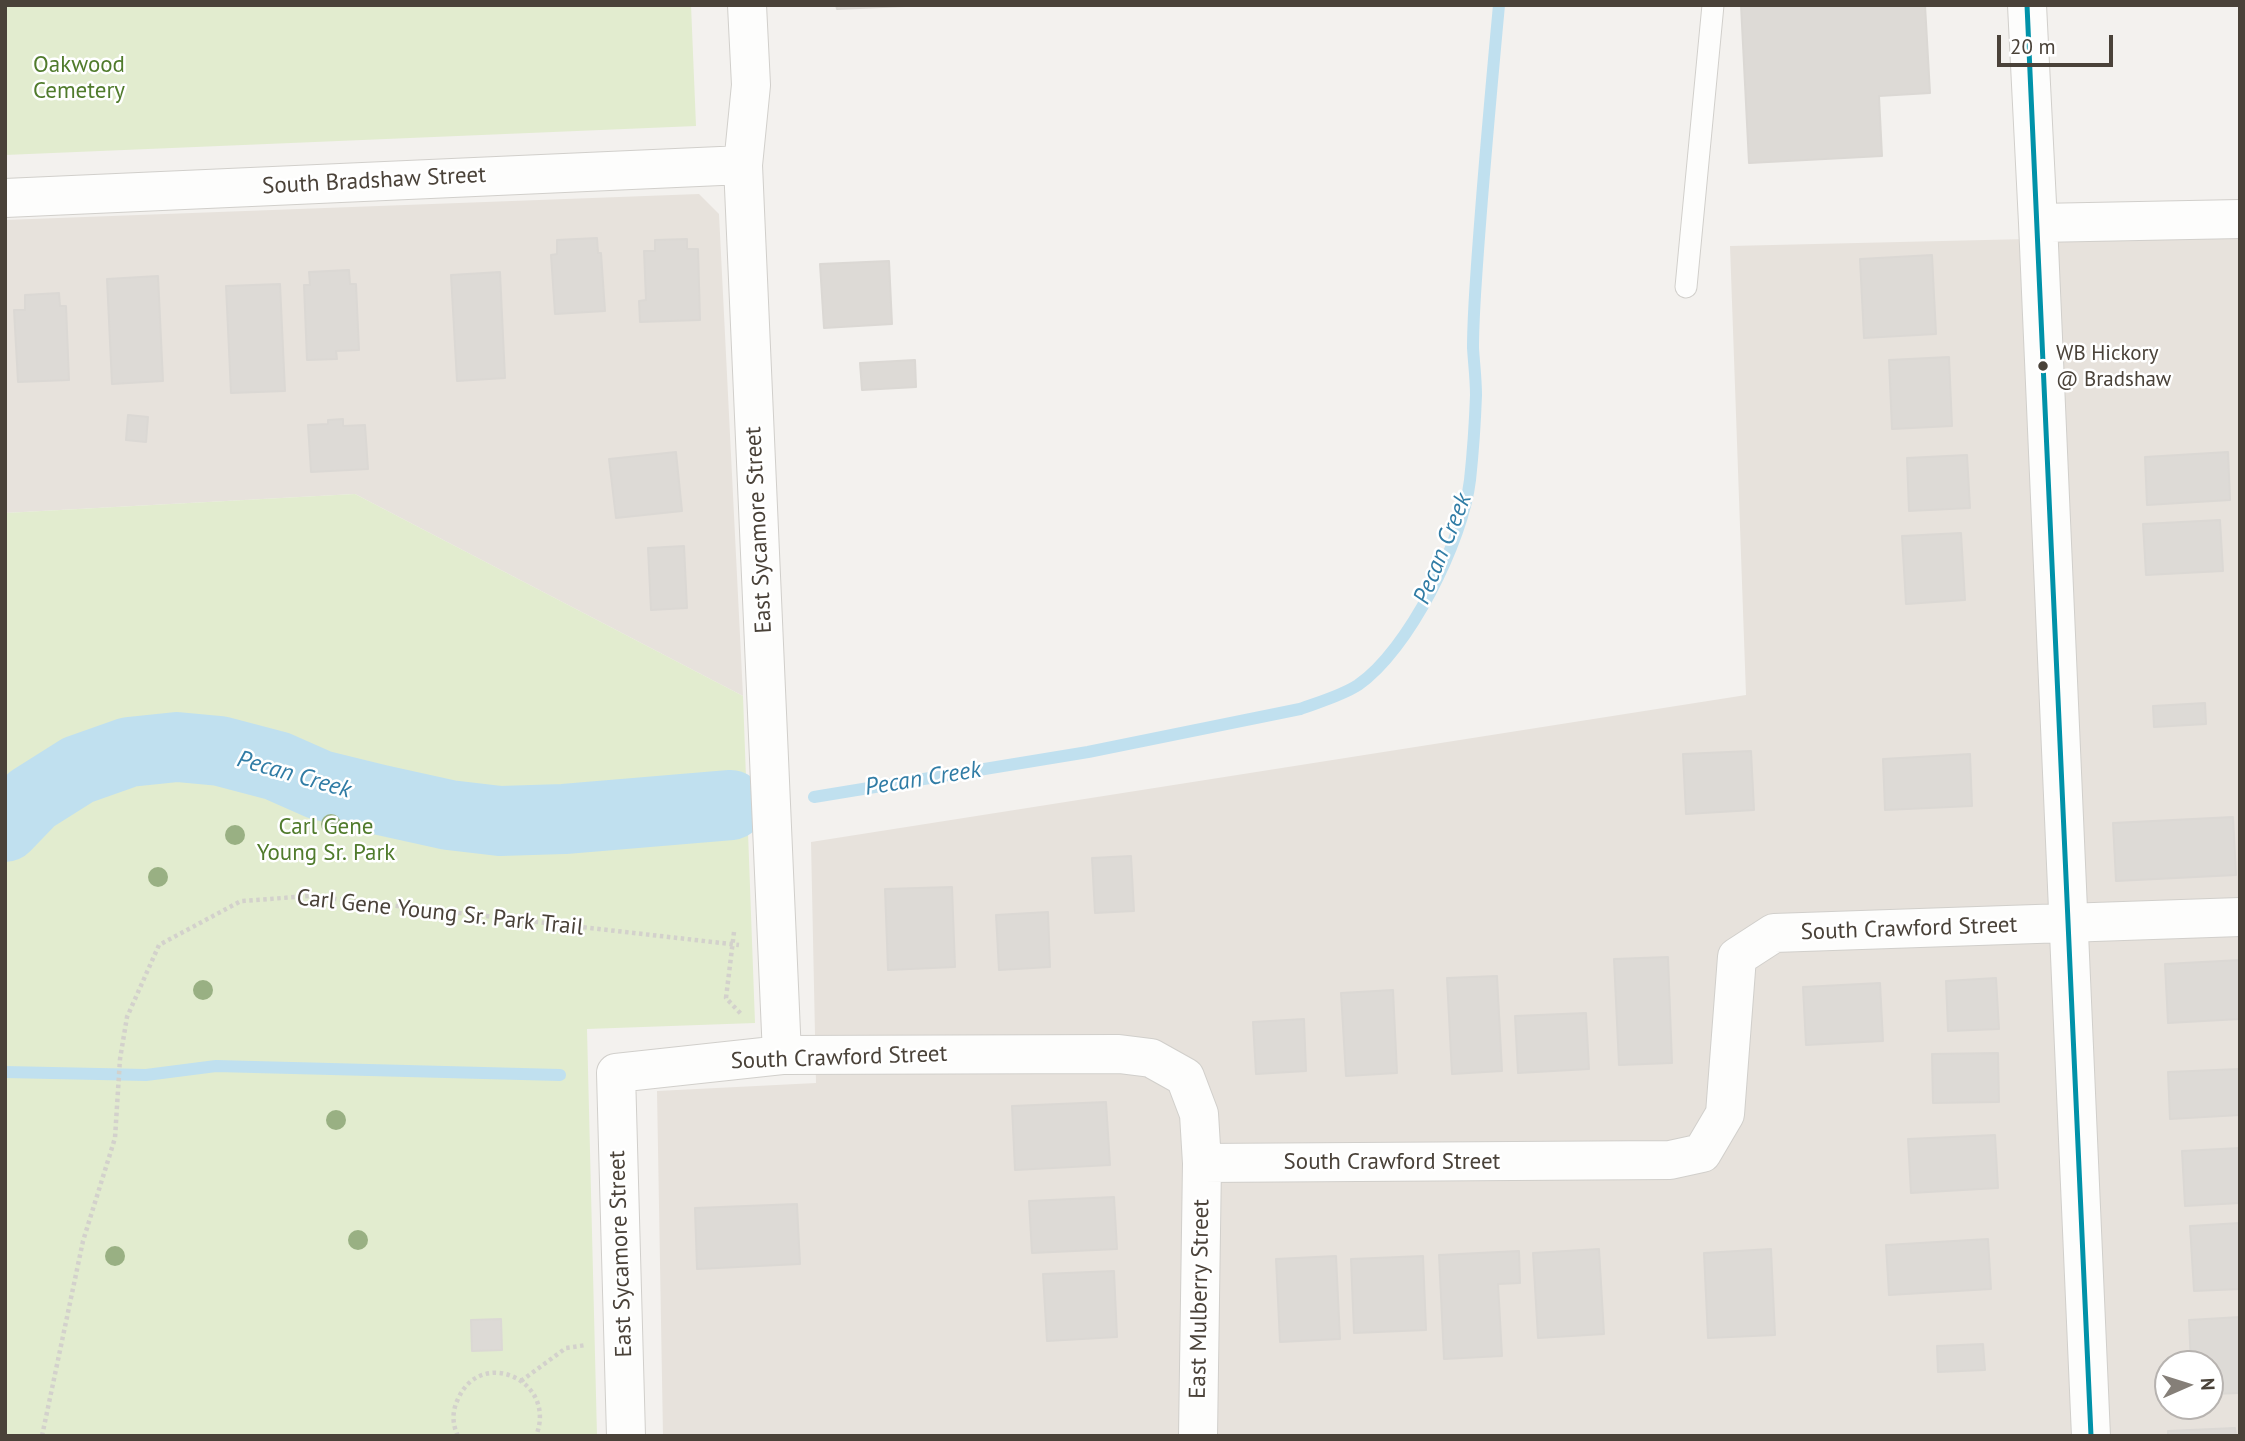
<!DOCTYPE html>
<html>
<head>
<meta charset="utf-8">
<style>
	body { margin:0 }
	#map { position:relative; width:2245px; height:1441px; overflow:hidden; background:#f3f1ee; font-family:"PT Sans",sans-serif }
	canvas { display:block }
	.frame { position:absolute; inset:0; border:7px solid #4a4239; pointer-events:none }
	.north { position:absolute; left:2154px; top:1350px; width:70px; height:70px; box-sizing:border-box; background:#fff; border:2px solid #b7b3b0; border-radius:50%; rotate:87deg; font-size:19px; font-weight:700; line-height:28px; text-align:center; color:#4a4239 }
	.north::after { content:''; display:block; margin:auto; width:24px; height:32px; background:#857f78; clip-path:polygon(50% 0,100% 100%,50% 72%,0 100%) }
	.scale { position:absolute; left:1997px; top:35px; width:116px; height:32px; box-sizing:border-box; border:4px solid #4a4239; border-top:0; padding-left:9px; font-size:21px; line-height:24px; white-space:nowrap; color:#4a4239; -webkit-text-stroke:5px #fff; paint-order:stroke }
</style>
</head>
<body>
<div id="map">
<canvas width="2245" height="1441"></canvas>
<div class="frame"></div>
<div class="north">N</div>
<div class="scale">20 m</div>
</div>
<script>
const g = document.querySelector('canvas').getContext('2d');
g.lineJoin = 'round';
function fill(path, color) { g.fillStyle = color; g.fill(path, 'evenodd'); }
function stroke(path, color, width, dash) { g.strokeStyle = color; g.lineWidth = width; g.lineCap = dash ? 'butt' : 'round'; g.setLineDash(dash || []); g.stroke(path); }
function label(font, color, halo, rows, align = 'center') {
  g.font = font + ' "PT Sans",sans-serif'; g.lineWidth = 5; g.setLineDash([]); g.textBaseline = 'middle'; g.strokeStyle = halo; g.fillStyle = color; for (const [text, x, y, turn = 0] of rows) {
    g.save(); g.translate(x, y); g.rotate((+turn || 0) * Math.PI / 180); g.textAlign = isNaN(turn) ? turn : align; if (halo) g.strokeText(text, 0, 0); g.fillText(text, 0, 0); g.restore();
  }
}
const residential = new Path2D(`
	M699,194L719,214L743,696L355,494L5,513V220Z
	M2240,234V1436H663L657,1091L816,1083L811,842L1746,695L1730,246ZM2168,1364H2210V1406H2168Z`);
const green = new Path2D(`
	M5,5H691L696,126L5,155Z
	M355,494L743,696L755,1023L587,1029L597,1436H5V513Z`);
const stream = new Path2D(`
	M814,797L1088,752L1300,709C1319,702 1341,696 1358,685C1409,650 1463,540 1470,480C1473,452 1475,423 1476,395C1476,379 1474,364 1473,348C1473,330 1474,312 1475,295C1481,198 1490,102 1499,5
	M5,1072L146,1075L216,1066L560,1075`);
const river = new Path2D(`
	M5,827L32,799L78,770L129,752L177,747L220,751L277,766L320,785L381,800L449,815L500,821L564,819L731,805`);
const building = new Path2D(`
	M836,5H928L837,9Z
	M1741,5H1925L1930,93L1879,96L1882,156L1749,163Z
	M597,238L598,253H601L605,311L555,314L551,255L557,254V240Z
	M687,239V249H698L700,320L640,322L639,301L646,300L644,251H655V240Z
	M1932,255L1936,334L1864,338L1860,259Z
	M889,261L892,324L824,328L820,264Z
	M349,270L350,284H356L359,350L336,351L337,359L307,360L304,285H310L309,272Z
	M500,272L505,378L457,381L451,275Z
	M158,276L163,381L112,384L107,279Z
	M280,284L285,391L231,393L226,286Z
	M59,293L60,306H66L69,380L18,382L14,310H25V295Z
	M1949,357L1952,426L1892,429L1889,360Z
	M915,360L916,387L862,390L860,363Z
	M128,415L148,417L146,442L126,440Z
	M343,419V426L365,425L368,469L311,472L308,425L328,424V420Z
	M676,452L682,511L616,518L609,459Z
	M2228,452L2230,500L2147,505L2145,457Z
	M1967,455L1970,508L1909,511L1907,458Z
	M2220,520L2223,571L2146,575L2143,524Z
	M1961,533L1965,600L1906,604L1902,536Z
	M684,546L687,608L651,610L648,548Z
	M2205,703L2206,724L2154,727L2153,706Z
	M1751,751L1754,810L1686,814L1683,754Z
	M1970,754L1972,806L1885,810L1883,759Z
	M2233,817L2236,875L2116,881L2113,823Z
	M1131,856L1134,911L1095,913L1092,858Z
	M952,887L955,967L888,970L885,889Z
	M1048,912L1050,967L999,970L996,915Z
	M1668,957L1672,1063L1619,1065L1614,959Z
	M2240,960V1019L2168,1023L2165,964Z
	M1497,976L1502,1071L1452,1074L1447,978Z
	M1996,978L1999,1029L1948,1031L1946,981Z
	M1880,983L1883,1041L1806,1045L1803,987Z
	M1393,990L1397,1073L1346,1076L1341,993Z
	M1586,1013L1589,1069L1518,1073L1515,1016Z
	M1304,1019L1306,1071L1256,1074L1253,1022Z
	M1998,1053L1999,1102L1933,1103L1932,1054Z
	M2240,1069V1115L2170,1119L2168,1072Z
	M1106,1102L1110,1165L1015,1170L1012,1106Z
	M1995,1135L1998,1188L1911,1193L1908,1139Z
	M2240,1148V1203L2185,1206L2182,1151Z
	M1114,1197L1117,1249L1032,1253L1029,1201Z
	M797,1204L800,1264L697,1269L695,1208Z
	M2240,1223V1289L2194,1291L2190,1226Z
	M1988,1239L1991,1289L1889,1295L1886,1245Z
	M1599,1249L1604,1334L1538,1338L1533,1253Z
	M1771,1249L1775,1335L1708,1338L1704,1253Z
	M1519,1251L1520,1283L1498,1284L1502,1356L1444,1359L1439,1255Z
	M1336,1256L1340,1339L1280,1342L1276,1259Z
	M1423,1256L1426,1330L1354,1333L1351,1259Z
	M1114,1271L1117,1337L1047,1341L1043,1274Z
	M2240,1317V1393L2210,1394V1364H2191L2189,1320Z
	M501,1319L502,1350L472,1351L471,1320Z
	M1983,1344L1985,1370L1938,1372L1937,1346Z
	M2235,1428L2236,1436H2168V1431Z`);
const path = new Path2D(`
	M734,932L726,998L741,1014
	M521,1381L566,1348L586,1345
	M42,1436L83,1241L115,1138L120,1059L127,1017L159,945L241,901L310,896L739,945
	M458,1436C452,1424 452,1411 458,1399C481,1346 558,1381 536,1436`);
const service = new Path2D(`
	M1686,287L1713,5`);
const minor = new Path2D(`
	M747,5L751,85L743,165L782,1055
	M2027,5L2038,223L2091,1436
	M5,198L743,165
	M2038,223L2240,219
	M1202,1163L1670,1160L1702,1153L1725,1114L1737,957L1774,933L2240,917
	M626,1436L616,1073L782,1055L1119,1054L1151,1058L1185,1077L1199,1114L1202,1163L1198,1436`);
const bus1 = new Path2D(`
	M2027,5L2091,1436`);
const trees = [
	[331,824],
	[235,835],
	[158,877],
	[203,990],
	[336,1120],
	[358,1240],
	[115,1256]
];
const markers = [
	[2043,366,6,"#4a4239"]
];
const busNames = [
	["WB Hickory",2056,354],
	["@ Bradshaw",2056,380]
];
const parkNames = [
	["Oakwood",79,65],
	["Cemetery",79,91],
	["Carl Gene",326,827],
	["Young Sr. Park",326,853]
];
const streetNames = [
	["South Bradshaw Street",374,181,-3],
	["East Sycamore Street",759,530,-93],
	["Carl Gene Young Sr. Park Trail",440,913,6],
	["South Crawford Street",1909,929,-2],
	["South Crawford Street",839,1058,-2],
	["South Crawford Street",1392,1162],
	["East Sycamore Street",621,1254,-92],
	["East Mulberry Street",1200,1299,-89]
];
const waterNames = [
	["Pecan Creek",1443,549,-68],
	["Pecan Creek",294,775,16],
	["Pecan Creek",923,779,-9]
];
fill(residential, '#e7e2dc');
fill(green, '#e2eccf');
stroke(stream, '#c0e0ef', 12);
stroke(river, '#c0e0ef', 70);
fill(building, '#dddad6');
stroke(building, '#dbd8d4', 2);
stroke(service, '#d1cfcb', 23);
stroke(minor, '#d1cfcb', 40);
stroke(path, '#d3d1cc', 4.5, [3.5, 3.5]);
stroke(service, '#fdfdfc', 21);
stroke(minor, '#fdfdfc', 38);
stroke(bus1, '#0092a9', 5);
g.fillStyle = '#99b083';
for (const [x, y] of trees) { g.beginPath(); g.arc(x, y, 10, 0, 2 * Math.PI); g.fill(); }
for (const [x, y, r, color] of markers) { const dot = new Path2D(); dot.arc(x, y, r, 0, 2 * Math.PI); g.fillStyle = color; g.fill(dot); stroke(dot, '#fff', 2.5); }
label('21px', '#4a4239', '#fff', busNames, 'left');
label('23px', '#507b2c', '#fff', parkNames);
label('23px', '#4a4239', '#fff', streetNames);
label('italic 24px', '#307ca5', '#fff', waterNames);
</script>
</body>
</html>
